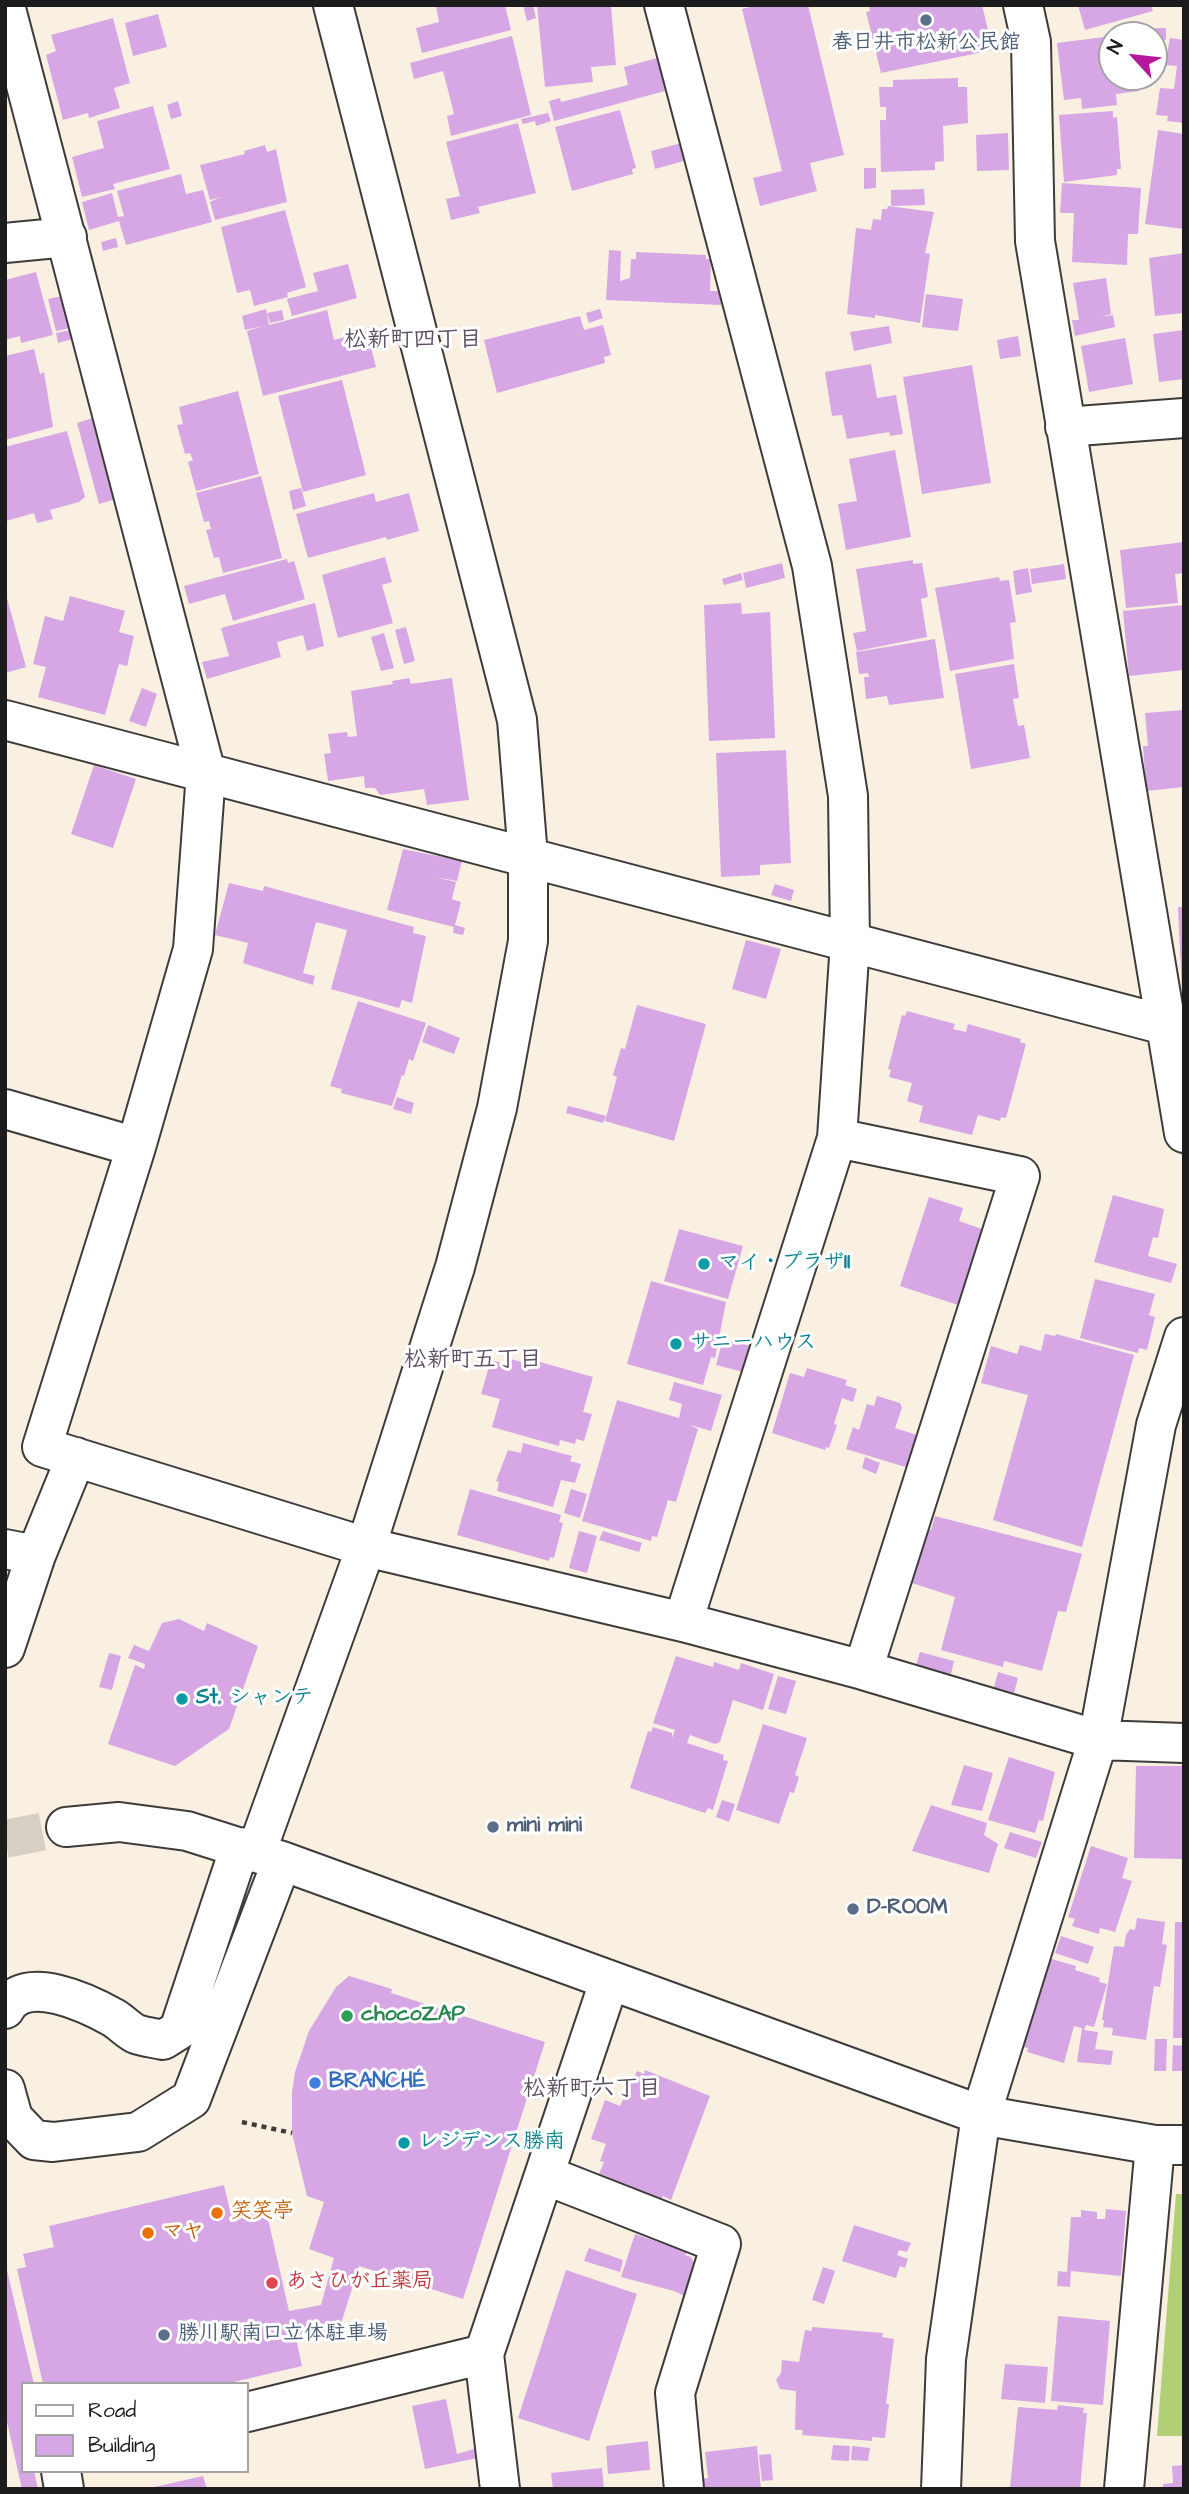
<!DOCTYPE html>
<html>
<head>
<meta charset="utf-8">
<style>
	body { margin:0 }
	#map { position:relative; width:1189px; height:2494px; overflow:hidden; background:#f9f0e2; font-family:"Architects Daughter",sans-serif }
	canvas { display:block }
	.frame { position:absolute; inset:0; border:7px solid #1c1c1c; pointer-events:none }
	.legend { position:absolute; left:21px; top:2382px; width:228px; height:91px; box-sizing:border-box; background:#fff; border:2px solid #a4a4a4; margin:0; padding:9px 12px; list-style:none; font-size:21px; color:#1c1c1c }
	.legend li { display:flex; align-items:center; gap:14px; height:35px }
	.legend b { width:35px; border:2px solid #a4a4a4 }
	.north { position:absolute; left:1098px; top:21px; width:70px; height:70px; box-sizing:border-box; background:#fff; border:2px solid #a4a4a4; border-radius:50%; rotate:297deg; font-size:19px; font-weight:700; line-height:28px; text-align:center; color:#1c1c1c }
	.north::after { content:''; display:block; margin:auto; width:24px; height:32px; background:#b5179e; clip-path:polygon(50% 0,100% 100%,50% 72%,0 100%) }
</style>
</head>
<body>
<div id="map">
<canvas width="1189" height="2494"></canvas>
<div class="frame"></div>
<ul class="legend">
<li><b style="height:9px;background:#fff"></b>Road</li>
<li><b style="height:19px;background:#d6a7e4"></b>Building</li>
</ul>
<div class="north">N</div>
</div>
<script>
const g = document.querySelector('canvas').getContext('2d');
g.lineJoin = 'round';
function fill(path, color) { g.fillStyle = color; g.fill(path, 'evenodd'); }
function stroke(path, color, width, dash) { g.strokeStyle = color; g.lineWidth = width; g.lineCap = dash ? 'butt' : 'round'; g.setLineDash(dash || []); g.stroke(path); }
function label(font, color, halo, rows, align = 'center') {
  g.font = font + ' "Architects Daughter","Klee One",sans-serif'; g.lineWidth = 6; g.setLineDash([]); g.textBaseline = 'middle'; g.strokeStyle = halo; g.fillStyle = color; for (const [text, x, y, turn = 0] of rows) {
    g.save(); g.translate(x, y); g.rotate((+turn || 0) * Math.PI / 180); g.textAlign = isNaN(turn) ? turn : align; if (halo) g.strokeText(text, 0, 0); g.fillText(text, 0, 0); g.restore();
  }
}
const green = new Path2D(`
	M1176,2194H1184V2436H1157Z`);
const building = new Path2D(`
	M505,5L511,30L422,53L416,28L439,22L436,6Z
	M523,5H533L536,18L527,21Z
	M537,5H611L616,65L591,67L593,82L545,87Z
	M758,5H808L844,155L810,163L817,191L760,206L753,178L782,171L742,9Z
	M869,5H982L993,50L881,73L866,12L870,11Z
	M1078,5H1151L1153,11L1085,30Z
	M158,14L167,47L133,56L125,23Z
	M113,18L130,83L114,88L120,108L89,118L88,113L63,120L46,55L56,51L51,35Z
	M1150,28H1166V40L1154,39V35H1150Z
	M512,36L531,115L451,136L447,116L454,114L443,71L414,79L410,63Z
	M1112,36V77H1138L1139,91L1116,94L1117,105L1082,109L1081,98L1064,100L1057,43Z
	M1170,38L1184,40V123L1167,121L1168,116L1156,115L1160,88L1174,89L1177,66L1165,65Z
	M657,58L665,91L554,121L549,101L560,98L561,102L628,85L624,67Z
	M958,78V87H967L968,123L943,126L944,161L935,162V170L881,172L880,120H886V107H880L879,87H893V80Z
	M178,101L182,116L171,119L167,105Z
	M153,106L170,169L113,184L115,189L82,197L72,157L104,148L97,121Z
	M620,110L636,168L632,169L633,174L572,191L555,127Z
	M1113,111V118L1117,117L1121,169H1117V175L1064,182L1059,115Z
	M548,113L551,121L536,126L535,121L523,124L521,119Z
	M518,123L536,193L478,207L480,213L451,220L446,199L460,196L446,142Z
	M1158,130L1184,134V229L1145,224Z
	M1008,133L1009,170L977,171L976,135Z
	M682,143L687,160L655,169L651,151Z
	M265,145L267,152L276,149L287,202L215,220L210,202L220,197L210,200L200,165L245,154L244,151Z
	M864,168H876V188L864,189Z
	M181,174L186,194L203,190L212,222L126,245L119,221L89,230L82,202L112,193L118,217L124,216L117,191Z
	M1062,183L1141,188L1138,234H1128L1127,265L1072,262L1074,213H1060Z
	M924,189L925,205L891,206V190Z
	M888,206L934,212L925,253L930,254L920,323L875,315V318L847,314L856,228L871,230L873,219L881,220L882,209H887Z
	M285,210L306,287L287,293L288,297L254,306L250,290L237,293L221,227Z
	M116,238L118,247L103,251L101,242Z
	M609,250L621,251L620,281L630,278L631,259H636V252L706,255V259H711L710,291H722L721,305L606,300Z
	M1184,253V313L1155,316L1149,258Z
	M348,264L357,298L292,316L287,299L318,291L313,273Z
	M36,272L53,335L21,343L20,336L5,340V280Z
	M1106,278L1111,314L1101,317L1113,315L1115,327L1075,336L1072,320H1079L1073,283Z
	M926,294L963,299L958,331L922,327Z
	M62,296L70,328L56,331L48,299Z
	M266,309L269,325L327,310L334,340L367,331L376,367L263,396L247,331L263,326L245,330L242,316Z
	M600,309L603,318L589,323L586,313Z
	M282,310L284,320L270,323L267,313Z
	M580,316L584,330L603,325L611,355L604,357L605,363L497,393L484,340Z
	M889,326L892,343L854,351L850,332Z
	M71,330L73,339L58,343L56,333Z
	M1184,330V379L1159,382L1153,334Z
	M1018,336L1021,356L1000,359L997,340Z
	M1125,338L1133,384L1089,392L1081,346Z
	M34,349L40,374L44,372L53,427L5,440V356Z
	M871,364L877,398L896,395L903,434L890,436L889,432L847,439L842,415L832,416L825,372Z
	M972,365L991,483L922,494L903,377Z
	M342,380L366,475L303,492L278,396Z
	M238,391L259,474L196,491L188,462L193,460L190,453L185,454L177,425L183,424L179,407Z
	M93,418L116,499L99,504L77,423Z
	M67,431L85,497L79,502L50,510L53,519L37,523L34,513L6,521L5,447Z
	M895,450L911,537L846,550L838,504L857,501L849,459Z
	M261,476L282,558L223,573L219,557L214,558L206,530L211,529L209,521L204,522L196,493Z
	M301,488L306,506L293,510L289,491Z
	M374,493L376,502L409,493L419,531L387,540L386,537L308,558L296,514Z
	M1184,542V573L1175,574L1178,603L1126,608L1120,550Z
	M385,557L392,582L382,585L393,623L338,638L322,575Z
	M287,559L288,563L294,561L305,599L233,621L225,594L189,604L184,586Z
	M913,560V564L922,563L928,597L921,599L927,637L857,651L853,633L866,631L856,569Z
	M782,563L785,578L746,588L743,573Z
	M1064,564L1066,579L1032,584L1030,569Z
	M1028,568L1032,592L1016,595L1013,571Z
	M741,573L743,580L724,585L722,579Z
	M999,577L1000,581L1009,580L1016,622L1010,623L1014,659L950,671L935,588Z
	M5,591L26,667L5,673Z
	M70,596L125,611L119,632L134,636L127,666L119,664L105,715L38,697L46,667L33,664L45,616L63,621Z
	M315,603L324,646L307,651L303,635L277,642L281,657L207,679L202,662L229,656L221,628Z
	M741,603L742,614L770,612L775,738L709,741L704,605Z
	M1184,605V670L1129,676L1123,611Z
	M406,627L415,661L404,664L395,630Z
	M384,633L394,668L381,671L371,637Z
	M935,639L944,698L889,705L887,696L866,699L864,677H869L868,673L859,674L856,652Z
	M1014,664L1019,698L1013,699L1018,726L1024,725L1030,758L971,769L955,674Z
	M409,678L411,684L452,678L469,800L427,805L424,789L380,795L375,788H365L364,776L328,781L324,754L331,753L328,734L347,732L348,737L357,736L351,691L393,684L392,681Z
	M142,688L157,694L146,727L129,721Z
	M1184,710V787L1146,791L1143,746H1148L1145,713Z
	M786,750L791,863L760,865V875L721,877L716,753Z
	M94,765L136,779L113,848L71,834Z
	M403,849L462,861L457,881L435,877L456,882L452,899L461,902L455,925L465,928L463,935L453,933L454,927L387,910Z
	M229,883L263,891L264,886L414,927L413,933L426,936L412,1003L402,1000L399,1008L331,989L347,930L316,922L303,973L315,976L313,985L243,963L248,943L215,935Z
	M775,884L794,890L791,901L771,895Z
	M1178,907H1184V995H1182Z
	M746,940L781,949L766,999L732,989Z
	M358,1001L426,1023L413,1061L409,1059L404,1076L402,1075L392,1106L341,1093L342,1089L330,1086Z
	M637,1005L706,1024L674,1141L605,1121L617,1077L613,1075L621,1048L625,1049Z
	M907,1011L955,1024L953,1029L966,1032L968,1024L1021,1039L1020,1042L1026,1044L1006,1118L1001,1117L1000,1121L978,1115L972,1135L919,1122L923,1106L907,1101L912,1083L889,1077L891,1070L888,1069L902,1015L905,1016Z
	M428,1025L460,1038L454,1054L422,1042Z
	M397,1097L414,1103L411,1114L393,1109Z
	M568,1106L581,1109L606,1116L603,1123L566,1113Z
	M1113,1195L1164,1209L1158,1238L1153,1237L1148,1256L1177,1264L1171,1283L1094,1262Z
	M929,1197L963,1208L959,1221L988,1231L964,1307L900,1286Z
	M679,1229L743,1246L728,1299L664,1281Z
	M1095,1279L1155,1294L1149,1315L1155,1317L1147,1350L1139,1348L1138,1353L1080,1338Z
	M651,1281L726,1302L715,1358L711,1357L703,1385L627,1364Z
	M1045,1334L1055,1336L1056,1334L1134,1355L1082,1547L993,1520L1028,1395L981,1383L991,1346L1017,1354L1020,1345L1041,1351Z
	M723,1339L751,1346L743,1372L716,1365Z
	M511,1359L531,1365L533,1360L593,1377L583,1412L592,1414L584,1441L576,1439L575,1444L560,1440L559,1446L492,1427L500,1399L481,1394L491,1360L510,1365Z
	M807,1368L847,1380L845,1385L857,1389L853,1402L842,1398L834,1424L837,1425L829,1448L826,1447L825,1450L772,1433L790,1373L804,1377Z
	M674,1382L722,1395L711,1431L690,1425L698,1429L676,1502L668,1500L657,1537L652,1536L651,1541L582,1521L617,1400L679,1418L682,1404L669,1400Z
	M877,1396L900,1403L902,1408L895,1428L920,1436L912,1469L846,1449L853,1427L859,1430L867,1404L874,1406Z
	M523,1443L572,1456L570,1461L581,1464L575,1483L561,1480L553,1507L497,1491L499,1482L496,1481L508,1450L521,1453Z
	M865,1457L880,1463L876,1474L862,1468Z
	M470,1489L561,1515L559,1522L563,1523L554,1558L550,1557L549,1561L457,1535Z
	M571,1489L587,1494L580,1518L564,1513Z
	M935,1516L1082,1554L1066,1612L1058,1611L1042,1671L1004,1661L1003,1667L941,1650L955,1597L912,1583L927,1530H931Z
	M579,1531L597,1536L587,1573L569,1568Z
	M603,1531L642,1543L639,1552L599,1540Z
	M179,1619L204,1631L207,1623L258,1646L229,1729L175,1766L108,1744L135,1665L144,1669L145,1664L128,1658L134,1645L149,1651L162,1623Z
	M920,1652L954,1661L951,1674L916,1665Z
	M109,1653L121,1656L112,1690L99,1687Z
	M676,1656L713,1667L714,1662L739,1670L741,1663L774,1674L763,1710L733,1700L720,1742L715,1744L690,1735L687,1743L724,1755L723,1760L728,1761L713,1810L708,1808L705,1813L630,1788L648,1731L651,1732L653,1727L672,1733V1738L675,1730L653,1723Z
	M998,1672L1018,1678L1014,1693L994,1688Z
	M778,1676L796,1681L786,1714L768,1709Z
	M763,1724L807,1738L795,1775L799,1777L794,1793L790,1792L779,1824L736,1810Z
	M1009,1757L1055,1772L1043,1821L1039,1820L1035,1833L988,1820Z
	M964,1765L993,1773L982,1811L951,1805Z
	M1136,1766H1184V1859L1134,1858Z
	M722,1800L735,1804L729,1822L716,1817Z
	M931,1805L987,1823L984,1835L998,1844L989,1873L912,1851Z
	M1010,1832L1042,1842L1036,1858L1004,1848Z
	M1091,1846L1128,1858L1122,1878L1132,1881L1115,1932L1100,1928L1099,1934L1072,1926L1075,1919L1068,1917Z
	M1137,1918L1165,1922L1162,1944L1167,1945L1160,1987L1154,1986L1146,2040L1112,2035L1113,2028L1103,2027L1104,2020H1102L1114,1946L1124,1947L1126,1935L1130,1929L1135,1930Z
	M1175,1922H1184V2038H1173Z
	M1061,1936L1094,1947L1088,1964L1055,1953Z
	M1048,1958L1076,1966L1075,1970L1100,1978L1099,1982L1107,1984L1094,2027L1086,2025L1084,2030L1098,2032L1095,2049L1113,2051L1111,2065L1077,2062L1082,2028L1074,2026L1064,2063L1027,2052L1028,2048L1023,2047Z
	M349,1976L392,1989L391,1993L545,2042L463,2299L359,2266L340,2327L296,2338L302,2366L225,2384H43L17,2269L26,2267L23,2254L54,2247L49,2226L224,2185L232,2218L266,2210L289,2311L321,2305L334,2258L309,2249L324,2202L307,2196L292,2133V2093L295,2072L309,2031L336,1987Z
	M1155,2039H1167L1166,2071H1154Z
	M1173,2045L1184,2046V2071H1172Z
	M645,2070L710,2096L671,2200L663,2196L661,2200L604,2180L606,2176L599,2174L604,2162L600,2161L606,2144L591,2139L605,2100L620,2106L637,2071L644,2074Z
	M1106,2209L1126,2211L1121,2276L1071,2271L1070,2287L1057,2286L1058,2271L1067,2272L1071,2217H1081V2210L1097,2212V2219H1105Z
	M854,2225L911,2243L907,2252L899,2250L897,2255L908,2259L905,2268L900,2266L896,2278L842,2261Z
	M635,2234L687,2252L685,2255L691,2257L699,2274L691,2299L674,2291L621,2277Z
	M589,2248L623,2260L620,2272L584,2261Z
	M5,2262L34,2384H23V2471H34L38,2489H22L5,2413Z
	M823,2267L835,2271L824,2304L812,2300Z
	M566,2270L637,2294L589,2441L518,2418Z
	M1058,2316L1110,2321L1103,2405L1051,2401Z
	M812,2327L883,2333L882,2337L894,2339L886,2404H889L885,2438L872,2437V2441L802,2435L803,2430H795L796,2391L780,2389L776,2380L781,2373L782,2360L799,2362L805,2330L812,2331Z
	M1005,2364L1048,2367L1045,2403L1001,2399Z
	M446,2399L457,2454L474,2449L477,2458L425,2469L412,2406Z
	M1058,2405L1084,2408L1083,2413H1087L1080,2489L1010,2488L1018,2407L1057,2410Z
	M648,2441L650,2470L608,2474L606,2446Z
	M833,2445L850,2446L849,2461L831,2460Z
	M757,2446L761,2489H700L699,2479L708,2478L705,2452Z
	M852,2446L870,2448L868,2461L851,2460Z
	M771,2454L773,2480L762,2481L759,2455Z
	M1184,2465V2489H1163V2484L1173,2483L1172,2466Z
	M602,2468L604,2489H553L551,2473Z
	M203,2476L207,2489H150V2488Z`);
const minorTunnel = new Path2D(`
	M5,1839L66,1827`);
const path = new Path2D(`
	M242,2122L292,2133`);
const minor = new Path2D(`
	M5,5L206,773L193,949L136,1147L42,1447L366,1547L683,1622L837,1138L850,942L848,796L812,566L664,5
	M1023,5L1031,42L1035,241L1184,1133
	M5,243L67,237
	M1065,427L1184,418
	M5,720L1184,1030
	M5,1109L136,1147
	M837,1138L1020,1176L863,1670
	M5,1549L36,1555
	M683,1622L863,1670L1098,1740L1184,1743
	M5,1648L36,1555L76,1457
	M66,1827L119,1822L187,1831L282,1861L981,2115L1155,2145H1184
	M256,1853L366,1547L455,1267L497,1108L528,941V857L517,720L333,5
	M5,2009C24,1972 89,2004 114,2018C122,2023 128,2030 136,2034C145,2037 154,2038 163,2040L179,2030L240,1847
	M5,2089L13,2118L34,2140L53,2142L138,2132L191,2099L282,1861
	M545,2175L721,2244L675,2393L684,2489
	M247,2412L484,2354
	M61,2471L64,2489
	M500,2489L484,2354L609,1982
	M941,2489L946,2359L981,2115L1098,1740L1156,1425L1184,1337
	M1124,2489L1155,2145`);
const markers = [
	[926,20,7,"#5c6f8a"],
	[704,1264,7,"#0f9aa8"],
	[676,1344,7,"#0f9aa8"],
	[182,1699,7,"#0f9aa8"],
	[493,1827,7,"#5c6f8a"],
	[853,1909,7,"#5c6f8a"],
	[347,2016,7,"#2e9e5b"],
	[315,2083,7,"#3f7fe0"],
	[404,2143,7,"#0f9aa8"],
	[217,2213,7,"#e8710a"],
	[148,2233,7,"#e8710a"],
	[272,2283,7,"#e0444e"],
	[164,2335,7,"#5c6f8a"]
];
const serviceNames = [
	["春日井市松新公民館",926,44,"center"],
	["mini mini",507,1827],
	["D-ROOM",867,1909],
	["勝川駅南口立体駐車場",178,2335]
];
const cultureNames = [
	["マイ・プラザII",718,1264],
	["サニーハウス",690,1344],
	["St. シャンテ",196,1699],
	["レジデンス勝南",418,2143]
];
const leisureNames = [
	["chocoZAP",361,2016]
];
const shopNames = [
	["BRANCHÉ",329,2083]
];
const foodNames = [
	["笑笑亭",231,2213],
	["マヤ",162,2233]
];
const healthNames = [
	["あさひが丘薬局",286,2283]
];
const neighbourhoodNames = [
	["松新町四丁目",413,341],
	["松新町五丁目",473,1361],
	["松新町六丁目",592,2090]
];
fill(green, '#b0cf76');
fill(building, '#d6a7e4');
stroke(minorTunnel, '#d8d0c4', 38, [38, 19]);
stroke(minor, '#3d3c3a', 42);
stroke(path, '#3d3c3a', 4.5, [5, 5]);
stroke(minor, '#fff', 38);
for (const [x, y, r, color] of markers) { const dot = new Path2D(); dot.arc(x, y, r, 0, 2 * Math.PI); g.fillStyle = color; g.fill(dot); stroke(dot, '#fff', 2.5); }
label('bold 21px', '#4e5e75', '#fff', serviceNames, 'left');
label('bold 21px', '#0d838f', '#fff', cultureNames, 'left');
label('bold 21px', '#27864d', '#fff', leisureNames, 'left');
label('bold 21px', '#366cbe', '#fff', shopNames, 'left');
label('bold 21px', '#c56008', '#fff', foodNames, 'left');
label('bold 21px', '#be3a42', '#fff', healthNames, 'left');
label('bold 23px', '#5d4d62', '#fff', neighbourhoodNames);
</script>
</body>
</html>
